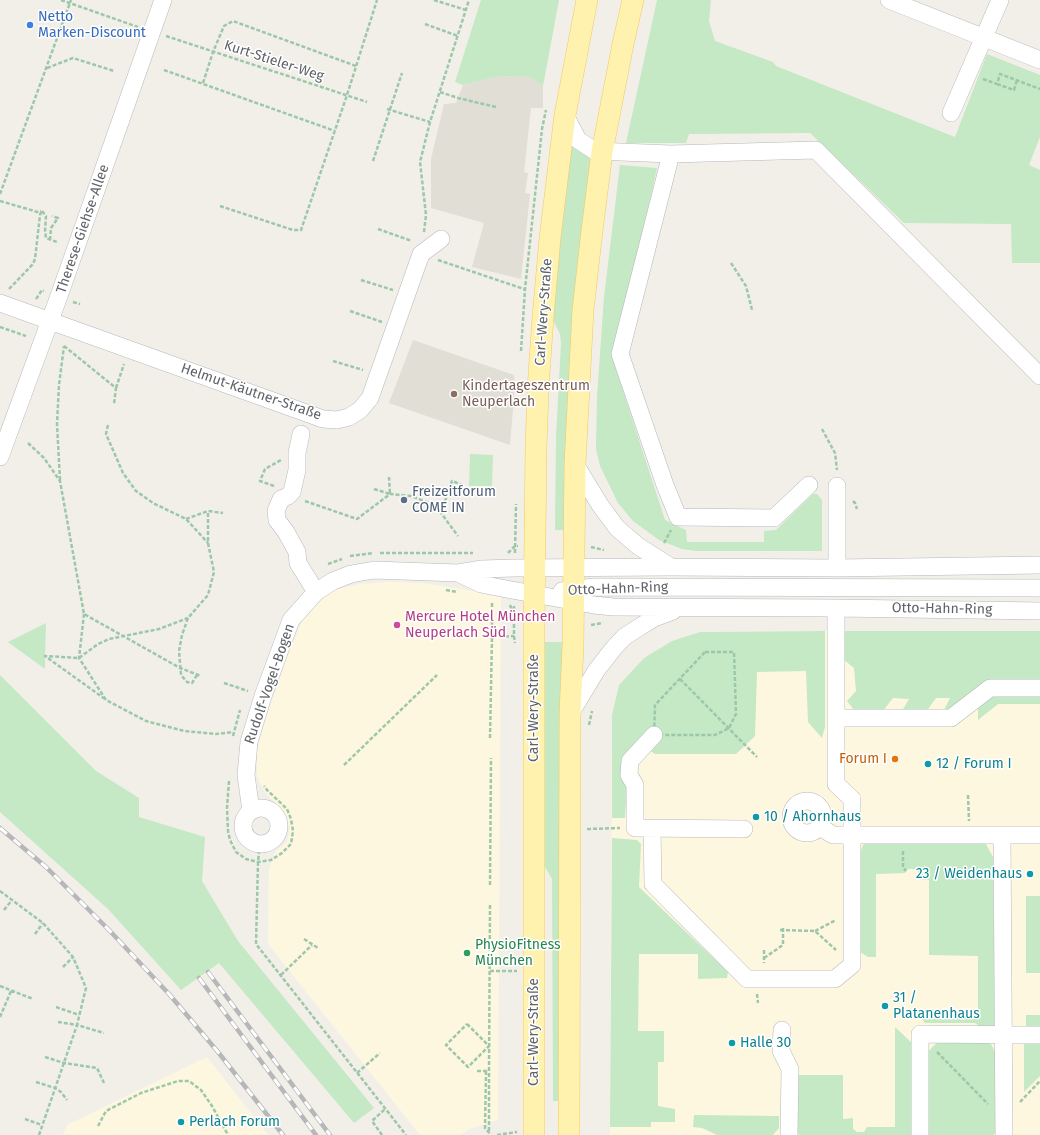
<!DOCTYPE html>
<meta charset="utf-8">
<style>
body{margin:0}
canvas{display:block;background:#f1efe8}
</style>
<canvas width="1040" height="1135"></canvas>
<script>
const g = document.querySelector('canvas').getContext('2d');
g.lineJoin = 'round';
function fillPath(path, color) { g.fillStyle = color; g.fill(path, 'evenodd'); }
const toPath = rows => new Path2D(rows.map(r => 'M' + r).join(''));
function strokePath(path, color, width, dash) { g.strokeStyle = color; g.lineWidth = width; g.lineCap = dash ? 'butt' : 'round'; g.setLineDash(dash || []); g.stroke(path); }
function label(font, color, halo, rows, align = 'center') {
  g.font = font + ' "Fira Sans",sans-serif'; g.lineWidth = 3; g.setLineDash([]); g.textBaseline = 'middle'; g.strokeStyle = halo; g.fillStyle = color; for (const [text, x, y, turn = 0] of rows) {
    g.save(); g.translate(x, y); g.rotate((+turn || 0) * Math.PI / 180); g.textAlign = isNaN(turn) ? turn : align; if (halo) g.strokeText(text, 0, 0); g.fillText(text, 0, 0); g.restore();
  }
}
fillPath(toPath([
 [388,582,421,583,501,595,498,1120,472,1128,460,1135,420,1135,268,944,269,869,276,851,287,842,290,828,282,810,264,791,257,776,257,750,267,715,289,652,303,619,319,600,333,590,360,584],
 [825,631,1040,631,1040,1135,610,1135,612,715,619,685,644,658,672,641,700,632],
 [207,1057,268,1135,63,1135,67,1125]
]), '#fef7e0');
fillPath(toPath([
 [499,76,530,77,543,86,543,108,531,108,524,172,528,173,525,193,530,194,521,279,472,267,484,223,431,208,431,159,444,104,456,103,463,85],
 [413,340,514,375,515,385,510,445,389,403]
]), '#e1ded6');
fillPath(toPath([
 [481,0,559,0,543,86,530,77,499,76,463,85,455,82],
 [657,0,711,0,709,21,715,41,773,62,776,66,955,137,987,54,1040,75,1040,137,1029,165,1040,170,1040,263,1012,263,1011,224,904,223,810,133,689,134,686,143,626,143],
 [573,145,579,151,594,158,566,530,555,530,556,437,561,343,560,334,551,316,566,146],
 [620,165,657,168,614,363,665,520,686,530,687,542,764,542,764,531,776,530,813,494,817,494,822,500,822,551,696,551,682,549,659,540,633,521,618,503,600,466,596,449,597,397,604,297],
 [470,454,493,455,492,486,469,486],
 [46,623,45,656,45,669,8,642],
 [825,631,825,727,822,738,808,722,806,671,757,672,755,736,736,754,655,754,639,742,627,785,625,818,612,818,612,715,619,685,644,658,672,641,700,632],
 [843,631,1040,631,1040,683,983,683,958,704,943,712,950,698,936,698,926,712,902,711,909,699,893,698,882,712,854,710,847,701,856,691,854,668,843,659],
 [539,642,566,642,565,1101,553,1101,552,879,541,860],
 [0,675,96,771,139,798,139,817,205,837,202,881,238,941,374,1108,354,1123,219,963,181,990,108,909,0,812],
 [991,694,1040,695,1040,704,998,704,978,720,978,707],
 [612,838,637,840,641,844,639,887,728,972,727,978,698,979,698,954,639,954,638,1031,664,1031,664,1062,658,1062,658,1106,675,1109,675,1122,651,1122,651,1127,610,1127],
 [870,840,974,840,986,844,993,857,995,1026,991,1028,982,1028,975,1023,925,1023,915,1011,978,1012,978,956,929,955,929,880,918,879,918,872,915,869,908,869,905,873,876,874,876,957,868,957,860,952,860,853,863,845],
 [1026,896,1040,896,1040,973,1026,973],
 [1026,1015,1040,1015,1040,1026,1026,1026],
 [895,1027,914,1045,913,1135,799,1135,794,1129,795,1075,843,1075,843,1119,853,1118,853,1129,857,1132,864,1132,867,1127,895,1127],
 [939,1041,984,1041,991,1044,995,1052,995,1133,994,1135,925,1135,924,1055],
 [1024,1042,1040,1042,1040,1076,1024,1092],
 [694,1115,779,1116,779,1128,773,1135,717,1135,702,1128,693,1127]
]), '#c5e8c5');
const minor = toPath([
 [889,0,1040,60],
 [951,113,1000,0],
 [565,115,578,140,595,151,671,154],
 [0,303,323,419,337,420,349,417,360,410,370,398,421,254,441,239],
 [301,434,297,453,297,470,292,492,288,496,281,499,276,511,277,520,286,532,297,552,298,563,316,592],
 [0,457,59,296,163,0],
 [575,464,600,505,617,528,638,546,671,567],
 [809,485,774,518,678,517,665,485,620,354,671,154,816,150,1040,376],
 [837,486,837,568],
 [458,573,481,584,501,588,594,605,613,607,836,608,1040,611],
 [562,591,594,587,1040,588],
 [570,714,596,671,613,649,624,637,638,628,654,618,673,611],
 [836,718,951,718,990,688,1040,688],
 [654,735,630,761,629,775,635,785,635,828,744,829],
 '791 817a16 16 0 1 1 32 0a16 16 0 1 1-32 0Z',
 '243 826a18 18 0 1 1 36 0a18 18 0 1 1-36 0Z',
 [251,811,246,775,249,742,263,696,291,620,316,592,333,581,351,574,374,570,458,573,482,569,514,568,671,567,837,568,1040,565],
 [820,827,833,835,1040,835],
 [652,828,653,884,747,979,835,979,852,965,852,799,836,784,836,608],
 [1002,835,1004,1135],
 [782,1030,781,1051,790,1069,789,1135],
 [920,1135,920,1034,1040,1035]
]);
const major = toPath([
 [534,1135,534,626,536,447,538,389,543,317,550,238,565,115,587,0],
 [569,1135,570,714,573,645,575,464,583,310,592,231,602,152,623,44,633,0]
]);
strokePath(minor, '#b5b8bc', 18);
strokePath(major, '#f2c960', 22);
strokePath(toPath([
 [61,0,138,27],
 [434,0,466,10],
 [425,24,458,36],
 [166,36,367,102],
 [47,68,73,58,114,71],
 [164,70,335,131],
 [983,79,997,84,1000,74,1040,89],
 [203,83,213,52,224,26,233,21,356,66],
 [997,84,1014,90,1017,80],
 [440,92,458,98,496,107],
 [387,109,430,122],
 [373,161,402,73],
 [0,194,71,0],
 [0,201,31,210,37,212,41,211],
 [220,206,293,230,301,230,347,95,377,0],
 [42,211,46,216,45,231,46,238,57,242],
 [378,229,412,241],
 [424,232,426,215,420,162,430,122,469,0],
 [50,240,51,228,58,218,52,216],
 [438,260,524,289],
 [731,263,746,286,752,310],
 [361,280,393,290],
 [9,289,33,264,35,259,40,215,42,210],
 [36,299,42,290,44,291],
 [73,302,80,304],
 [350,311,382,322],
 [0,327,26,336],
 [64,346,116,388,114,404],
 [521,351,525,289,542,129,546,110],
 [333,361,363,370],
 [116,388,124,364],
 [108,425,106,434,123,473,136,491,153,503,186,519,208,543],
 [822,429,835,453,837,470],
 [28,443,44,458,60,481,84,614,180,668,201,676],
 [60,480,57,424,59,385,64,346],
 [274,486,260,481,265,469,281,460],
 [374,489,390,494,389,477],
 [305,501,357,519,390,494,411,496,429,503,441,513,458,536],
 [853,501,855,503,857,509],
 [441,513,452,481,465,486],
 [186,519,208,511,223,513],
 [664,543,671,530],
 [591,547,604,550],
 [380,553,473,553],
 [508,553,515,546,518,546],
 [515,553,516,504],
 [350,556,373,553],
 [328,564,342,559],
 [446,590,457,592],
 [510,605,516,620],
 [514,606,514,636,515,643],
 [84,614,79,658,106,700,146,721,184,731,216,734,233,732],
 [591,625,603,623],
 [492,637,492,602],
 [705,652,734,652,736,714,729,728,715,735,654,735,655,705,705,652],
 [197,675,192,683,187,682,181,675,179,651,182,635,188,618,208,595,214,572,208,543,208,511],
 [680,679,757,757],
 [224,683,248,691],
 [105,699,45,656,79,658,98,644,109,639,159,629,188,618],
 [589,725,592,711],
 [233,736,240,710],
 [490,738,492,637,514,636],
 [344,765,437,675],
 [229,781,227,808,228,831,230,840,236,852,246,859,258,862,271,860,282,853,291,844,293,831,291,819,287,809,267,790,264,786],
 [968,795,969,821],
 [795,796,801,802],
 [587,829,620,828],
 [260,844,258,862,256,944,406,1135],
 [903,851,903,867,906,871],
 [490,885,491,758],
 [0,891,43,923,73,957,86,988,77,1025,58,1022],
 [4,910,12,900],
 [780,930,815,931,836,950],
 [815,931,836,920],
 [35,934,43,923],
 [304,939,318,948],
 [764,950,764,963],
 [764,958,783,945,783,927],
 [63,967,73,957],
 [490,971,517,971],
 [281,975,312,945],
 [0,986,33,999],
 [757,994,758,1003],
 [56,1007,79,1015],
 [0,1017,11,991],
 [467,1024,489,1046,468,1067,446,1045,467,1024],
 [937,1052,988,1104],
 [45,1057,64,1063,97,1068,104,1083],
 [477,1071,489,1071,490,905],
 [486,1071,485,1128,491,1135],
 [357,1073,380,1053],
 [36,1082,55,1088,61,1092,67,1100],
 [1020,1102,1040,1081],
 [25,1119,42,1125],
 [98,1126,106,1111,141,1093,178,1081,189,1081,201,1090,212,1106,228,1135],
 [489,1131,489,1071],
 [39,1135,77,1025,104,1033],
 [382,1135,372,1121,385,1109],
 [497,1135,517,1132]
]), '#9cc7a9', 2.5, [4, 2]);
strokePath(minor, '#fff', 17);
strokePath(major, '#fff2af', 21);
const rail = toPath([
 [0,828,46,867,109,930,169,994,218,1052,283,1135],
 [208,972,330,1135],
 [199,978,316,1135]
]);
strokePath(rail, '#b6b7b8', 4.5);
strokePath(rail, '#fff', 3, [9]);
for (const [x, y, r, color] of [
 [30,25,4,"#3f7fe0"],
 [454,394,4,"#8d6e63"],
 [404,500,4,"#5c6f8a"],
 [397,625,4,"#d1479c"],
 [895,759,4,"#e8710a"],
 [928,764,4,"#0f9aa8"],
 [756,817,4,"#0f9aa8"],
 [1030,874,4,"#0f9aa8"],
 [467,953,4,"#2e9e5b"],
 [885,1006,4,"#0f9aa8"],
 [732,1043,4,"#0f9aa8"],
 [181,1122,4,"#0f9aa8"]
]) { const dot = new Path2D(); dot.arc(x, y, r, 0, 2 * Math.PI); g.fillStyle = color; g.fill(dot); strokePath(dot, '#fff', 1.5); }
label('14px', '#366cbe', '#fff', [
 ["Netto",38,17],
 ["Marken-Discount",38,33]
], 'left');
label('14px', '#5f6368', '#fff', [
 ["Kurt-Stieler-Weg",274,61,18],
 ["Therese-Giehse-Allee",83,229,-71],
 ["Carl-Wery-Straße",544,312,-86],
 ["Helmut-Käutner-Straße",251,392,19],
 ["Otto-Hahn-Ring",618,589,-2],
 ["Otto-Hahn-Ring",942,609,1],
 ["Rudolf-Vogel-Bogen",270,684,-71],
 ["Carl-Wery-Straße",534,708,-90],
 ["Carl-Wery-Straße",534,1032,-90]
]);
label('14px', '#785e54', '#fff', [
 ["Kindertageszentrum",462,386],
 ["Neuperlach",462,402]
], 'left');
label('14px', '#4e5e75', '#fff', [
 ["Freizeitforum",412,492],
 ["COME IN",412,508]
], 'left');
label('14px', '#b23c85', '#fff', [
 ["Mercure Hotel München",405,617],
 ["Neuperlach Süd",405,633]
], 'left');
label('14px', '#c56008', '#fff', [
 ["Forum I",887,759]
], 'right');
label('14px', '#0d838f', '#fff', [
 ["12 / Forum I",936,764],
 ["10 / Ahornhaus",764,817],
 ["23 / Weidenhaus",1022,874,"right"],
 ["31 /",893,998],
 ["Platanenhaus",893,1014],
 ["Halle 30",740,1043],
 ["Perlach Forum",189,1122]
], 'left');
label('14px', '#27864d', '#fff', [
 ["PhysioFitness",475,945],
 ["München",475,961]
], 'left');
</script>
